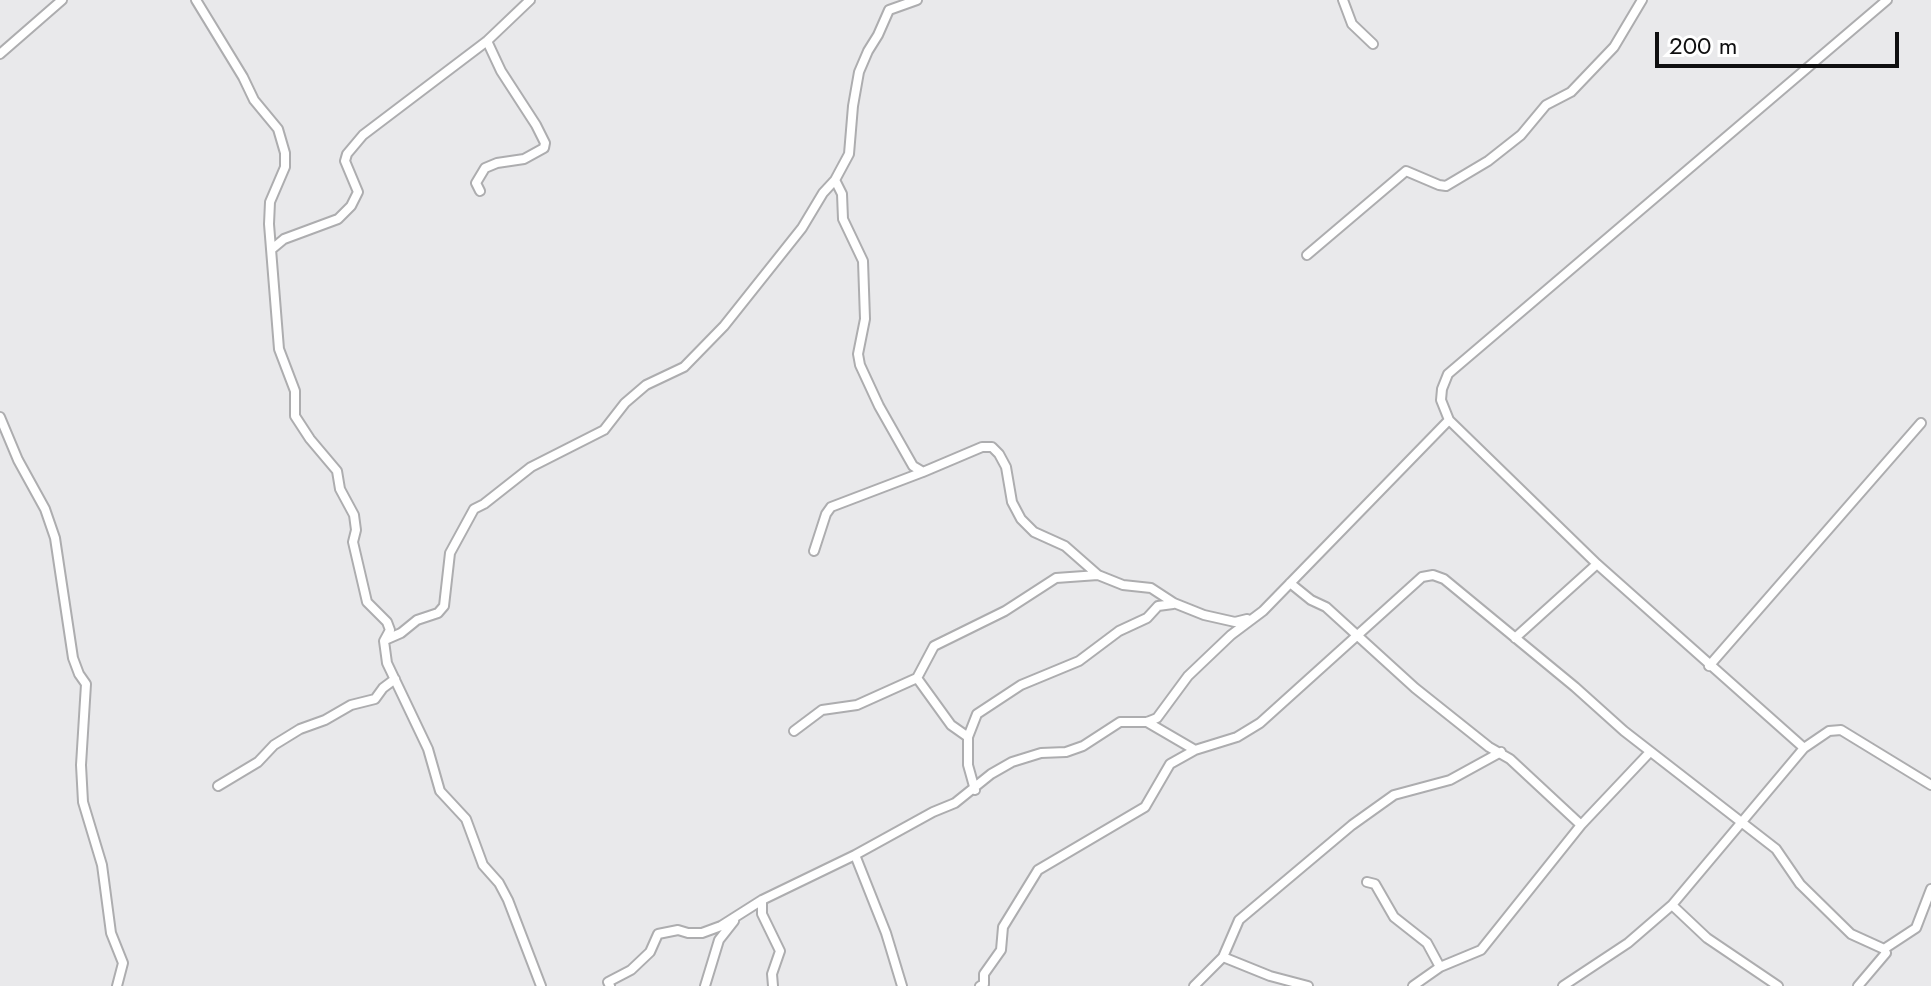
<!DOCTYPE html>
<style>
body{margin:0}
#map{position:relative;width:1931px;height:986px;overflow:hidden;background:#e9e9eb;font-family:Jost,sans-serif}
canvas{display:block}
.scale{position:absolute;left:1655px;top:32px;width:244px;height:36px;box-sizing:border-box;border:4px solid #0f0f10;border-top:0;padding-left:10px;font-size:24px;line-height:28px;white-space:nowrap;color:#0f0f10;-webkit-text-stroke:6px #fff;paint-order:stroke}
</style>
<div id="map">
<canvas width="1931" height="986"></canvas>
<div class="scale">200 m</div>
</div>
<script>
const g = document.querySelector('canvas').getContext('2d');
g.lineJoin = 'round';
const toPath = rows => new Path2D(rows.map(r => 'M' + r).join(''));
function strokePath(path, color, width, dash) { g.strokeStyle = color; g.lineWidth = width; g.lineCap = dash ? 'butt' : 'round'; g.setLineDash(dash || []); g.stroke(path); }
const minor = toPath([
 [196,0,243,77,254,100,278,129,285,153,285,167,270,202,269,224,279,349,295,391,295,416,310,439,337,471,340,489,354,515,356,530,353,542,367,602,387,622,390,630,384,641,387,663,428,749,440,791,466,819,483,865,499,883,508,900,541,986],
 [1343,0,1352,24,1373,44],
 [0,54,62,0],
 [835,180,842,194,843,219,863,261,865,319,858,354,860,365,879,406,913,466,923,472,982,447,992,447,999,454,1006,467,1012,502,1021,519,1034,532,1065,546,1098,575,1123,585,1151,588,1174,603,1204,615,1235,622,1247,619],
 [480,191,476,183,485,168,497,163,524,159,544,148,545,143,536,125,501,71,487,41],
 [272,249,284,239,338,219,351,206,358,192,345,161,347,154,363,135,487,41,530,0],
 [1307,255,1406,171,1439,185,1446,186,1488,161,1521,135,1546,105,1571,92,1614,47,1642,0],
 [0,417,18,460,45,509,55,538,73,658,79,674,86,684,81,765,83,802,102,865,111,933,123,963,117,986],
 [1449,420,1597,564,1804,748],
 [814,551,826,514,831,507,923,472],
 [1290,583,1311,600,1326,607,1415,688,1489,747,1510,759,1581,825],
 [1515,638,1597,564],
 [385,640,401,633,417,620,438,613,444,606,450,553,474,509,484,504,531,467,604,430,625,403,646,385,684,367,724,326,802,228,823,193,835,180,849,154,853,106,859,72,868,51,878,35,889,10,917,0],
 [1709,666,1921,423],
 [917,678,951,725,968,737],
 [1147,722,1195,750,1237,737,1260,723,1422,577,1433,575,1444,579,1575,687,1624,731,1776,849,1800,884,1851,934,1884,949,1886,953,1858,986],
 [794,731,822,710,857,705,917,678,934,646,1005,611,1056,578,1098,575],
 [218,786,258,762,274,745,300,729,325,720,351,705,375,699,383,688,395,679],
 [975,790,968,765,968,737,977,714,1021,685,1079,661,1119,631,1147,618,1158,606,1173,604],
 [855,855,886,933,902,986],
 [1367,882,1375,884,1394,917,1427,943,1440,967],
 [762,900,762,914,780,951,772,974,773,986],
 [1672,905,1707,938,1778,986],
 [1884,949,1916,928,1931,889],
 [1223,957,1270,976,1308,986],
 [610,986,608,982,631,970,650,952,658,934,678,930,688,933,702,933,721,926,762,900,855,855,933,812,955,803,991,774,1012,762,1041,753,1066,752,1083,746,1120,722,1147,722,1157,718,1188,676,1231,635,1263,611,1449,420,1441,400,1442,389,1448,374,1887,0],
 [705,986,719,940,734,921],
 [980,986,984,984,984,974,1001,950,1003,927,1038,870,1145,807,1170,764,1195,750],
 [1194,986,1223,957,1239,920,1352,825,1394,795,1450,780,1501,752],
 [1413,986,1440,967,1481,950,1581,825,1650,752],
 [1563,986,1628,943,1672,905,1804,748,1829,731,1841,730,1931,785]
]);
strokePath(minor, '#adadaf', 12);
strokePath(minor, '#fff', 8);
</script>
